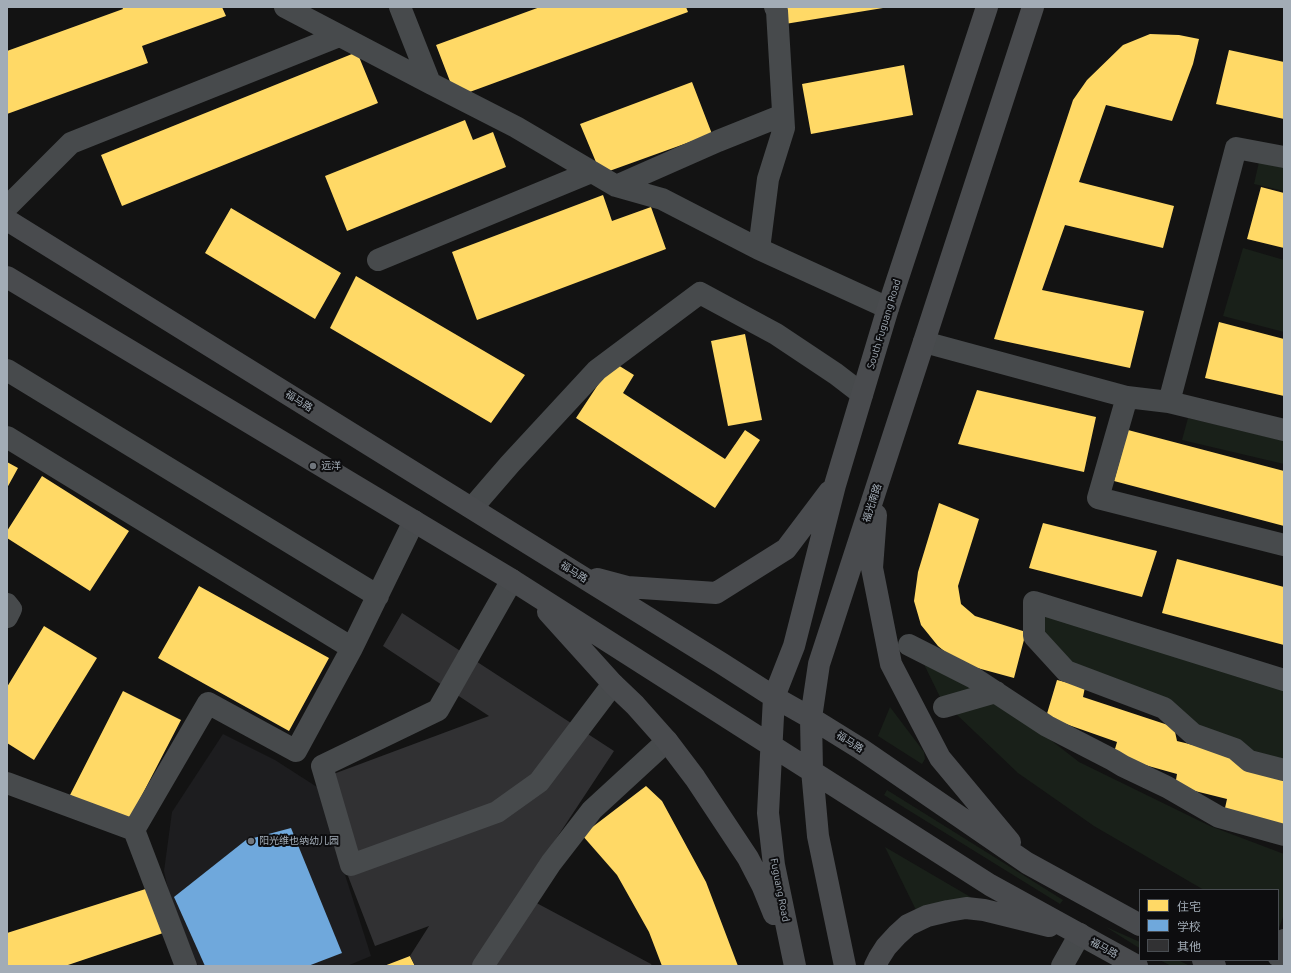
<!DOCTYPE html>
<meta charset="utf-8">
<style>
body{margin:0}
#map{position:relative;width:1291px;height:973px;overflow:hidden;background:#131313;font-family:Ubuntu,"Noto Sans SC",sans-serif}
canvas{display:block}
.frame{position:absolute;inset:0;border:8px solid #a2acb6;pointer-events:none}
.legend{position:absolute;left:1139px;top:889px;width:140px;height:72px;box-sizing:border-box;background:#0d0d0f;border:1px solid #494d52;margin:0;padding:5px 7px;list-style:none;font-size:12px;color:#a2acb6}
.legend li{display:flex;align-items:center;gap:8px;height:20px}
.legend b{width:20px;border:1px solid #494d52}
</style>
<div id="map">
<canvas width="1291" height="973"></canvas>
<div class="frame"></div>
<ul class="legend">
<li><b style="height:11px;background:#ffd966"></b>住宅</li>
<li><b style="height:11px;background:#6fa8dc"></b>学校</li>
<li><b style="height:11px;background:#313133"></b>其他</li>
</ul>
</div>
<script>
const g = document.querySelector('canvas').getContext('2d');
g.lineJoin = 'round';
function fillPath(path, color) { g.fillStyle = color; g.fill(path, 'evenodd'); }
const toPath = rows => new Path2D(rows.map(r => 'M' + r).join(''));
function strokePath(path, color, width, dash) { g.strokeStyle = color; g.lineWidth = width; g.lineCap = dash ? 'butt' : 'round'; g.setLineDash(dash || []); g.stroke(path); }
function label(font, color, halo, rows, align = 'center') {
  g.font = font + ' Ubuntu,"Noto Sans SC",sans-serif'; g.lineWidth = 4; g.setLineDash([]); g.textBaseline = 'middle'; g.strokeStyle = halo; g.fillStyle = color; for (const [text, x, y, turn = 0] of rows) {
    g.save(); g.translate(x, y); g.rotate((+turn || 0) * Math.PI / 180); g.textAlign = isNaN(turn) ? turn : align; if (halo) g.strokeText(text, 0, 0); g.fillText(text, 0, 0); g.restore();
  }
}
fillPath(toPath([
 [223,734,275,760,317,787,371,956,347,966,198,966,169,894,164,871,172,812]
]), '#1d1d1f');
fillPath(toPath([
 [1259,162,1284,168,1284,191,1254,184],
 [1243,248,1284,260,1284,332,1223,316],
 [1188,418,1284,441,1284,464,1182,440],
 [1045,614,1284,686,1284,763,1253,756,1070,669,1041,637],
 [919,654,977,690,940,697],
 [994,696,1079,762,1210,826,1284,854,1284,914,1278,931,1278,890,1204,890,1094,826,1018,773,954,712],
 [890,707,924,752,925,759,922,764,878,736],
 [887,790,1063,900,1060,904,884,795],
 [885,847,979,902,916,910],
 [1106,927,1140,942,1140,948,1136,946],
 [1160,960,1178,960,1190,966,1171,966]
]), '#192019');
fillPath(toPath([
 [122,7,222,7,226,16,142,46,148,63,7,114,7,51,123,9],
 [540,7,686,7,688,12,456,97,436,45],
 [782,7,883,7,883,8,785,24],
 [1150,34,1179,35,1199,39,1193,64,1172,121,1106,105,1079,182,1174,206,1163,248,1065,225,1042,290,1144,311,1130,368,994,339,1073,100,1087,80,1123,45],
 [1229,50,1284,62,1284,119,1216,104],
 [357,52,378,103,122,206,101,155],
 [904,65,913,115,811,134,802,84],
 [692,82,712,134,601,174,580,124],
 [465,120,473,140,493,132,506,167,347,231,325,176],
 [1261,187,1284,193,1284,248,1247,239],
 [603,195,612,221,651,207,666,249,477,320,452,252],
 [231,208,341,273,315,319,205,253],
 [356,276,525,375,491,423,330,328],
 [1219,322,1284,339,1284,396,1205,378],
 [745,334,762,420,728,426,711,341],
 [613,362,634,375,623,393,725,459,745,430,760,440,715,508,576,418],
 [977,390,1096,417,1084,472,958,444],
 [1128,430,1284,471,1284,526,1114,481],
 [7,462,18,468,7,488],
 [42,476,129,531,90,591,7,538,7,531],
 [939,503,979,519,958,586,961,604,975,616,1026,632,1014,678,959,663,938,646,921,625,914,601,918,572],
 [1043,523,1157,551,1142,597,1029,568],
 [1177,559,1284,587,1284,645,1162,613],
 [199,586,329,658,289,731,158,658],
 [44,626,97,658,34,760,7,743,7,687],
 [1057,680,1085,687,1083,697,1174,727,1177,741,1242,757,1284,775,1284,831,1223,817,1227,799,1175,786,1177,774,1113,756,1117,742,1046,717],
 [123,691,181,720,127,824,70,795],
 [646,786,662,801,706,882,738,966,662,966,649,932,617,875,582,835],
 [155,886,169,931,65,966,7,966,7,933],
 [410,956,415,966,384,966]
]), '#ffd966');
fillPath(toPath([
 [291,828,342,953,308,966,205,966,174,897,246,840]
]), '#6fa8dc');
fillPath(toPath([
 [402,613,614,751,472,966,415,966,410,956,429,926,375,946,348,876,500,818,358,861,328,776,489,716,383,646],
 [529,899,651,964,652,966,495,966]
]), '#313133');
strokePath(toPath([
 [285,7,430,83,516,127,616,186,662,199,759,249,888,308],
 [400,7,430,83],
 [1284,157,1236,148,1169,402,1284,430],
 [616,186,718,141,783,115],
 [7,207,71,143,339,36],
 [759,249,768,179,784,128,777,11,775,7],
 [378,260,591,172],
 [924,342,1127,397,1169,402],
 [7,370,378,596],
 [1127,397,1098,498,1284,545],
 [7,437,352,648],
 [472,508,510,464,597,370,700,293,776,334,836,374,862,394],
 [512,580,438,710,322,766,351,865,497,812,539,782,613,684],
 [7,604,11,609,7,617],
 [909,645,974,678,1047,726,1113,760,1123,766,1167,787,1219,817,1284,835],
 [1284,680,1034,602,1034,636,1066,671,1164,708,1193,734,1235,749,1249,761,1284,770],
 [944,707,996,692],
 [7,783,134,830,186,966],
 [134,830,208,703,296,751,352,648,414,521],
 [1278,956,1284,940],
 [483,966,551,863,592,810,667,741],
 [1062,966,1080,934]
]), '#474a4c', 22);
strokePath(toPath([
 [7,220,721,663,774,697,811,718,861,749,1027,863,1140,925],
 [7,277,512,580,990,885,1137,966],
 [876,515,872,568,891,664,940,758,1010,842],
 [597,579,627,587,716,593,786,549,829,492],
 [548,612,613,684,635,705,667,741,695,778,748,858,763,887,774,914],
 [1203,960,1215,966],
 [795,966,774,865,768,813,774,697,794,646,835,485,888,308,987,7],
 [845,966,818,836,812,770,811,718,819,664,1033,7],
 [875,966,879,958,886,947,897,935,908,925,927,916,948,911,966,908,984,910,1049,926]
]), '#494b4e', 22);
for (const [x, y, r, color] of [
 [313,466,4,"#70767d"],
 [251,841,4,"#70767d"]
]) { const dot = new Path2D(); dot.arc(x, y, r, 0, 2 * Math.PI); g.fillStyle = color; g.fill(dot); strokePath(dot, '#0d0d0f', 1.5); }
label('10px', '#a2acb6', '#0d0d0f', [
 ["South Fuguang Road",884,324,-73],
 ["福马路",299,401,32],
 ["福光南路",872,503,-72],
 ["福马路",574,572,32],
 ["福马路",850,742,32],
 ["Fuguang Road",780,890,79],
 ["福马路",1104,948,29]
]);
label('10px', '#a2acb6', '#0d0d0f', [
 ["远洋",321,466],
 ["阳光维也纳幼儿园",259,841]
], 'left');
</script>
